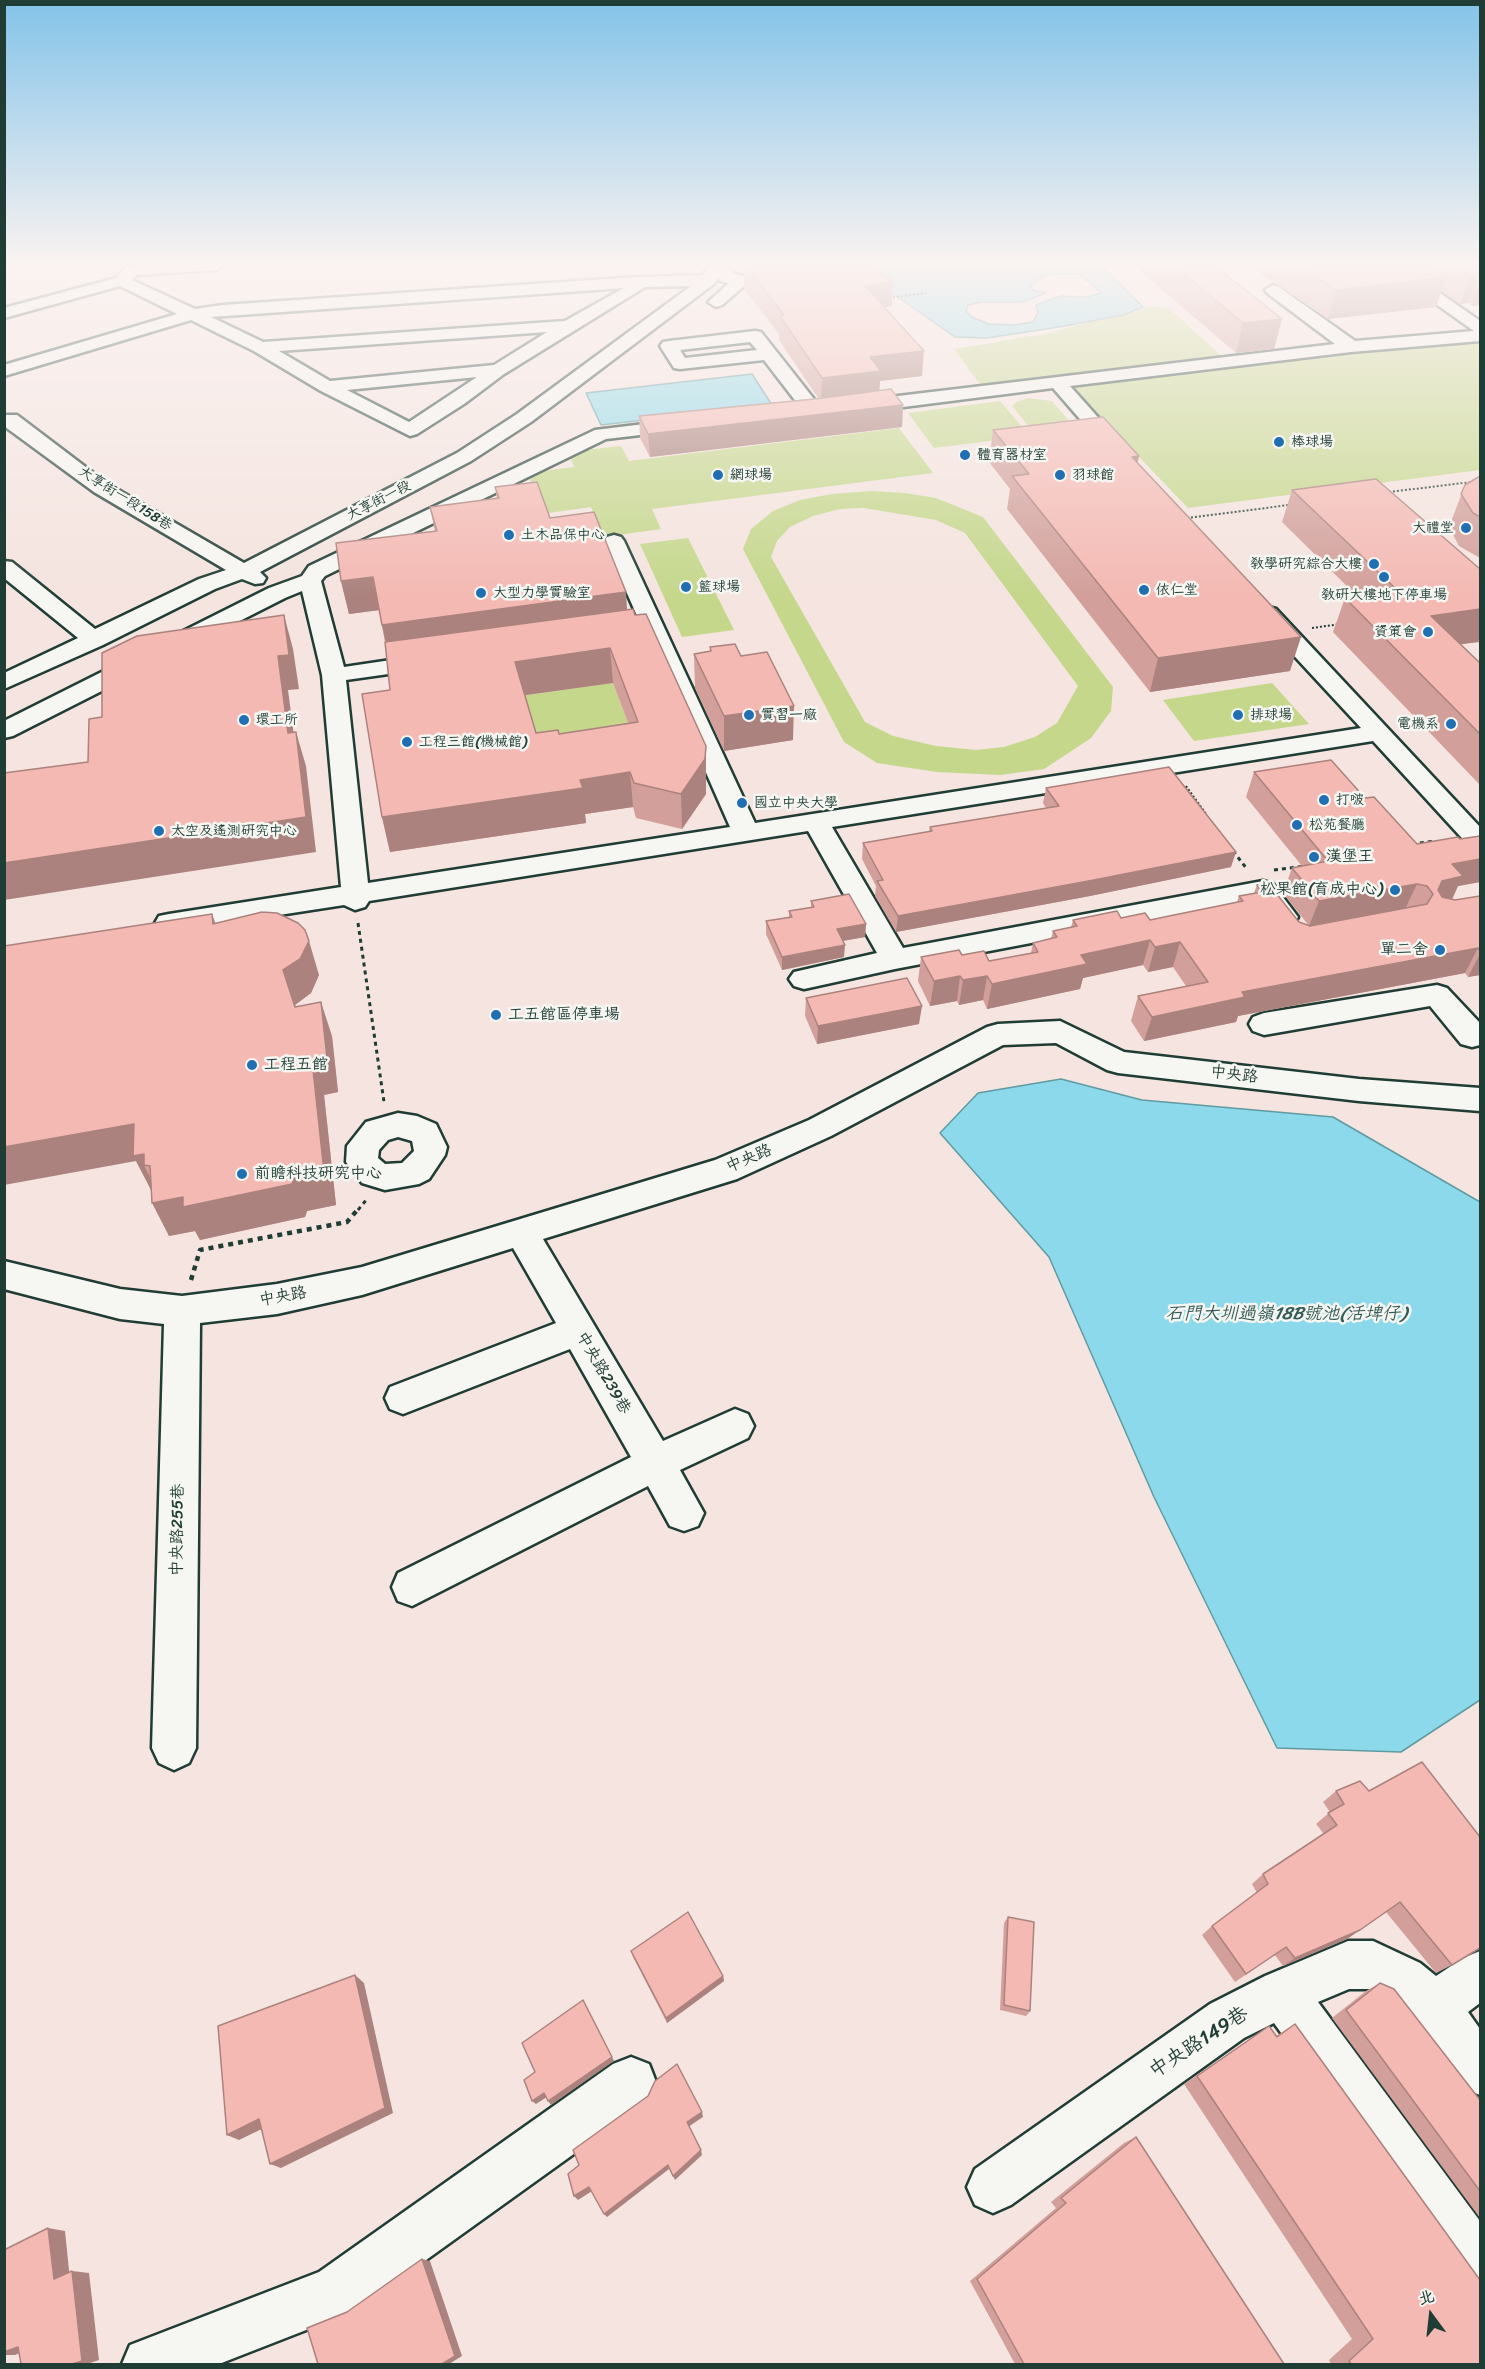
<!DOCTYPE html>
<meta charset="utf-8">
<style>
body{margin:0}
#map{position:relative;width:1485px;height:2369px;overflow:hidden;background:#f5e4df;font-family:Sriracha,"LXGW WenKai TC",sans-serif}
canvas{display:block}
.frame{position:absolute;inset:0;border:6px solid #1f3d34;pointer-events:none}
.north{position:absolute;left:1401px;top:2285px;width:60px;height:60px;-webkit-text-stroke:4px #f6f6f2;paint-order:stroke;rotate:345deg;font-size:16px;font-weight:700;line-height:24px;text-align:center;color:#1f3d34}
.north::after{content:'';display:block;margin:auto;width:21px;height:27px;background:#1f3d34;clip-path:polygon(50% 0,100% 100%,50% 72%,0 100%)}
</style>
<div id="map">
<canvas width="1485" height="2369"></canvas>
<div class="frame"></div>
<div class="north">北</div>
</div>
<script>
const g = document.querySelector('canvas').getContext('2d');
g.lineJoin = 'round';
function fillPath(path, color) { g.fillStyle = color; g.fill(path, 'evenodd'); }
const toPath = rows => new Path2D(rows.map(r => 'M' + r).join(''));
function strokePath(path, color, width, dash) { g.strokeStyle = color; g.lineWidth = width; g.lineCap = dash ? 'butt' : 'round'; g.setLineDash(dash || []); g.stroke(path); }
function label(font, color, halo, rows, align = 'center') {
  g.font = font + ' Sriracha,"LXGW WenKai TC",sans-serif'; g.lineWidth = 5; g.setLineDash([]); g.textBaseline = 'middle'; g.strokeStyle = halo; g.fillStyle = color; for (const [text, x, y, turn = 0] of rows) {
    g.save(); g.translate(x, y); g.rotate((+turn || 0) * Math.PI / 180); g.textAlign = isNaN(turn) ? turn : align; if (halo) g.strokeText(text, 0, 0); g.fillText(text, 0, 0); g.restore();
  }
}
fillPath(toPath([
 [1147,306,1169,308,1228,362,985,391,954,349,1045,334],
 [1473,336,1480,341,1480,470,1188,508,1067,382],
 [1028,398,1052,401,1078,431,1035,434,1012,406,1016,402],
 [1000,401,1030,436,934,448,908,413],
 [899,428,933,473,652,509,661,529,604,537,591,507,542,514,528,473,574,467,568,452,621,446,629,461],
 [871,491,905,493,936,498,983,517,1113,687,1111,711,1091,738,1044,769,1000,775,937,772,877,763,844,742,743,549,751,529,773,511,800,500,832,494],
 [864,508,936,520,965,533,1078,686,1057,723,1035,737,1004,747,976,750,936,746,893,736,865,722,771,557,777,541,790,527,813,516,840,509],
 [688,538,734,630,682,637,640,544],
 [613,683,629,726,543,775,519,696],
 [1272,683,1309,724,1194,741,1163,700]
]), '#c4d78b');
const water = toPath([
 [852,265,1098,265,1109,273,1143,307,1123,315,1059,327,987,338,955,337,852,265],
 [1056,274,1077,274,1092,284,1101,293,1087,297,1061,296,1036,305,1038,313,1033,322,1015,325,989,324,972,317,966,311,968,305,980,302,1022,302,1046,293,1033,290,1031,286,1044,276,1056,274],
 [752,374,772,405,601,425,586,393,752,374],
 [1061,1079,1142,1100,1333,1117,1480,1202,1480,1700,1401,1752,1277,1748,1154,1497,1049,1257,940,1133,978,1093,1061,1079]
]);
fillPath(water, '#8bd9ea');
strokePath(water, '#609ba1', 1.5);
const minor = toPath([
 [144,265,224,265,216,270,136,275,132,280,195,309,223,305,637,277,703,275,710,265,729,265,727,268,732,270,734,274,749,277,751,280,722,305,716,307,708,302,729,283,720,281,718,278,715,283,531,422,471,461,260,572,266,578,263,583,255,584,242,579,215,589,103,645,4,689,4,673,78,638,4,578,4,561,12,562,95,629,199,579,226,570,94,492,4,426,4,415,17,415,108,484,244,563,457,453,517,414,691,286,645,287,504,374,464,404,417,434,410,436,321,391,254,351,191,320,4,376,4,365,177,314,120,286,4,318,4,308,116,278,125,268,144,265],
 [624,288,565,321,263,342,211,317,624,288],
 [547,332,494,365,330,381,279,351,547,332],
 [477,377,409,422,347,390,477,377],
 [1381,265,1400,265,1480,321,1480,341,1351,352,1070,386,1129,452,1126,456,1119,458,1112,456,1053,388,856,413,849,411,847,407,849,403,856,401,1335,344,1267,293,1265,290,1273,285,1279,287,1355,341,1474,331,1381,265],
 [755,331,761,332,821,408,823,412,821,416,807,416,764,360,680,369,674,368,660,346,663,342,669,341,755,331],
 [750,342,757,350,685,358,680,350,750,342],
 [685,419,692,421,694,425,692,429,606,439,325,576,321,581,344,667,431,654,439,656,443,661,439,666,431,668,346,680,368,883,730,827,604,541,607,537,614,535,621,537,624,541,755,823,1361,728,1260,619,1257,614,1260,609,1268,607,1276,609,1480,827,1480,850,1471,848,1373,741,832,827,903,948,1263,881,1273,884,1298,917,1294,924,1284,926,1274,924,1256,900,895,969,804,989,794,986,789,979,794,972,877,953,808,831,369,901,365,907,355,910,344,905,169,932,159,930,155,923,159,916,169,914,341,887,322,675,302,591,285,598,13,736,4,738,4,721,269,588,302,576,309,566,595,430,685,419],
 [1437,985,1447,988,1480,1023,1480,1045,1472,1047,1461,1044,1430,1006,1264,1035,1253,1031,1249,1024,1253,1017,1264,1013,1437,985],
 [1060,1021,1124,1052,1359,1079,1480,1088,1480,1111,1359,1101,1118,1073,1107,1070,1056,1043,1003,1045,831,1136,737,1179,543,1239,663,1441,735,1409,748,1414,754,1426,748,1438,680,1470,704,1513,698,1526,684,1531,670,1526,648,1486,412,1606,398,1601,392,1587,398,1573,631,1457,570,1349,403,1414,390,1409,385,1398,390,1387,556,1323,513,1248,362,1295,277,1314,200,1323,196,1748,189,1763,174,1770,159,1763,152,1748,164,1324,120,1319,4,1289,4,1261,120,1289,182,1296,277,1284,362,1267,715,1160,809,1120,987,1027,998,1024,1060,1021],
 [398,1113,417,1116,436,1124,447,1147,445,1155,429,1179,419,1184,385,1190,362,1183,346,1162,347,1146,366,1122,398,1113],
 [398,1137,412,1141,414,1151,402,1163,385,1164,378,1158,379,1150,388,1140,398,1137],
 [1348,1941,1373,1941,1420,1963,1436,1976,1463,1958,1480,1951,1480,2003,1468,2012,1480,2029,1480,2095,1462,2088,1418,2023,1386,1997,1370,1989,1349,1989,1318,2002,1480,2221,1480,2291,1461,2284,1274,2023,1244,2038,1011,2205,993,2213,975,2205,967,2187,975,2169,1210,2004,1265,1976,1348,1941],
 [631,2057,649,2064,656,2082,649,2100,355,2311,219,2364,122,2364,130,2345,319,2272,613,2064,631,2057]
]);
strokePath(minor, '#1f3d34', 5);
strokePath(toPath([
 [889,298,926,293],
 [1389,492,1480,481],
 [1187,518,1289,505],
 [1312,628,1340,624],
 [1186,786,1206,814]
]), '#1f3d34', 2, [2, 2]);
strokePath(toPath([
 [1412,844,1435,841],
 [1233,851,1247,869],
 [1274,870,1305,866],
 [358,923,384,1102],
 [358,1210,367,1199]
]), '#1f3d34', 3, [4, 4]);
strokePath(toPath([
 [191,1280,200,1250,347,1222,359,1208]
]), '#1f3d34', 4.5, [5, 5]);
fillPath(minor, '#f6f6f2');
fillPath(toPath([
 [744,265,867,265,892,306,884,307,922,376,880,381,879,391,903,405,902,427,650,457,640,438,639,416,818,398,779,340,779,334,744,289],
 [1133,265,1214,265,1282,319,1274,349,1236,353],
 [1248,265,1480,265,1480,305,1472,306,1468,303,1460,304,1441,291,1436,307,1328,319],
 [993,430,1290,671,1150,692,1007,509,1010,489,989,462],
 [1480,476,1480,558,1459,546,1449,527,1465,485],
 [495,487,550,518,627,610,635,615,706,746,706,794,682,829,636,818,633,807,585,814,586,823,390,852,382,817,390,690,385,642,379,610,349,614,341,581,435,532,430,507,497,499],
 [613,683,628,723,559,734,536,733,525,695],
 [1292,490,1480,569,1480,644,1478,642,1461,644,1480,663,1480,785,1333,632,1345,598,1354,597,1355,594,1282,522],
 [710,647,741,656,793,740,724,751,695,688,694,654,710,651],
 [1254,772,1365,798,1417,844,1460,839,1480,836,1480,882,1458,886,1452,900,1455,900,1480,896,1480,975,1468,977,1465,973,1238,1016,1236,1022,1144,1041,1131,1021,1138,996,1186,986,1173,967,1148,972,1143,965,1083,978,1080,989,987,1009,983,1000,959,1005,957,1001,930,1006,918,981,921,957,962,955,989,961,1031,953,1033,943,1051,939,1053,931,1071,927,1073,920,1121,918,1150,920,1174,915,1237,902,1239,896,1254,893,1257,885,1299,922,1310,926,1377,914,1309,926,1283,893,1292,868,1302,866,1246,797],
 [1046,788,1231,867,1090,896,896,932,875,896,876,886,862,859,863,843,929,832,930,827,1046,808,1043,803],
 [811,901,866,924,865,937,843,941,844,957,782,970,766,934,766,921,789,917,789,911,811,908],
 [216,923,319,975,311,993,295,1005,295,1006,332,1036,338,1092,324,1095,336,1205,307,1211,305,1217,200,1240,195,1231,169,1236,151,1189,136,1161],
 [806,998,919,1024,817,1044,805,1016],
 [1336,1791,1452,1965,1436,1973,1386,1912,1347,1939,1283,1966,1275,1955,1235,1982,1202,1935,1212,1926,1257,1893,1252,1884,1263,1874,1324,1834,1316,1824,1330,1812,1323,1802],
 [1008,1917,1030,2011,1026,2016,1000,2010,1004,1923],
 [631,1951,723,1976,724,1981,667,2023,633,1957],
 [1380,1983,1480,2100,1480,2218,1332,2018,1366,1991],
 [1295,2024,1480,2364,1331,2364,1329,2360,1352,2339,1184,2084,1254,2036,1269,2026,1276,2036],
 [1136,2137,1284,2364,1015,2364,970,2281,1056,2208,1051,2202,1124,2143]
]), '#d29f9a');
fillPath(toPath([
 [1478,274,1468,303,1460,304,1470,275],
 [1446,277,1436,307,1328,319,1336,290],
 [893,281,892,306,864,310,865,286],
 [1480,283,1480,305,1472,306],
 [1282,319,1274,349,1236,353,1243,323],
 [924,351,922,376,880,381,879,397,821,403,822,378,870,357],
 [903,405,902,427,650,457,648,434],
 [1139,456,1133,488,1132,457],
 [373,577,380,610,349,614,341,581],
 [626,592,628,626,389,659,382,625],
 [1480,609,1480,635,1478,642,1418,650,1431,616],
 [284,615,293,649,299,689,288,690,298,767,288,733,278,656],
 [1301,637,1290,671,1150,692,1158,658],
 [610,648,613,683,519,696,515,662],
 [794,706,793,740,724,751,724,716],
 [296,732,306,766,316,852,4,900,4,863],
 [706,746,706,794,682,829,681,794],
 [630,772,633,807,585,814,586,823,390,852,382,817,580,780],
 [1236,852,1231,867,1090,896,896,932,898,916],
 [1480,859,1480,882,1458,886,1451,901,1430,906,1442,881,1452,864],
 [1417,884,1405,909,1309,926,1319,901],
 [212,914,225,949,213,924],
 [866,924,865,937,836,942,837,929],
 [1150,940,1143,965,1083,978,1080,989,987,1009,992,984,1081,955],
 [309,941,319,975,311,993,295,1005,306,1041,283,970],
 [1180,942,1173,967,1148,972,1155,947],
 [845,945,844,957,782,970,782,957],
 [1478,948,1465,973,1238,1016,1236,1022,1144,1041,1152,1017,1242,992],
 [1480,954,1480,975,1468,977],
 [960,976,957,1001,930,1006,934,981],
 [987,976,983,1000,959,1005,963,980],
 [321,1002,332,1036,338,1092,324,1095,336,1205,307,1211,305,1217,200,1240,195,1231,169,1236,152,1203,183,1197,312,1060],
 [922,1006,919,1024,817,1044,818,1026],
 [134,1124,150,1166,144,1165,156,1189,151,1190,136,1161,4,1185,4,1147],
 [1360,1930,1347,1939,1283,1966,1295,1958],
 [355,1975,364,1983,393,2113,281,2168,270,2164],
 [723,1976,724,1981,667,2023,666,2018],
 [612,2057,614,2061,551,2105,548,2101],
 [544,2093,547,2097,536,2104,532,2101],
 [702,2112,703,2117,688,2127,687,2122],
 [259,2119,270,2125,239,2140,227,2135],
 [701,2150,702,2155,675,2180,673,2176],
 [668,2165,669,2169,607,2217,604,2214],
 [589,2187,592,2191,578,2200,574,2196],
 [48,2228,65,2231,70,2280,54,2279],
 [422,2259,430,2261,462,2356,449,2364,442,2364],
 [72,2271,89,2273,99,2360,87,2364,72,2364],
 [36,2346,15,2355,4,2355,4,2352,18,2347]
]), '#ab827d');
const building = toPath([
 [745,265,867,265,893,281,865,286,924,351,870,357,881,371,822,378,780,316,784,315,745,265],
 [1173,265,1214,265,1282,319,1243,323,1173,265],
 [1299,265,1428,265,1446,277,1336,290,1299,265],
 [1456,265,1480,265,1480,275,1478,274,1470,275,1456,265],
 [891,389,903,405,648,434,639,416,815,399,891,389],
 [1103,417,1139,456,1132,457,1301,637,1158,658,1012,476,1029,474,993,430,1103,417],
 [1480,476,1480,517,1473,513,1461,494,1465,485,1480,476],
 [1376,479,1480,569,1480,609,1431,616,1480,663,1480,734,1345,598,1361,596,1356,592,1394,587,1292,490,1376,479],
 [537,482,550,518,594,512,626,592,382,625,373,577,341,581,336,543,437,531,430,507,499,498,495,487,537,482],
 [633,609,635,615,646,614,706,746,705,759,681,794,634,783,630,772,580,780,583,788,382,817,362,694,390,690,385,642,633,609],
 [610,648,638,722,559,734,558,730,536,733,515,662,610,648],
 [284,615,289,655,278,656,288,733,296,732,306,817,4,863,4,773,88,762,89,719,102,717,102,653,137,636,284,615],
 [735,644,741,656,767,652,794,706,724,716,694,654,711,651,710,647,735,644],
 [1331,760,1365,798,1374,797,1417,844,1458,837,1460,839,1480,836,1480,859,1452,864,1463,876,1442,881,1438,890,1442,897,1455,900,1480,896,1480,951,1478,948,1242,992,1245,997,1152,1017,1138,996,1208,982,1180,942,1155,947,1150,940,1081,955,1087,964,992,984,987,976,963,980,960,976,934,981,921,957,959,950,962,955,984,951,989,961,1038,952,1033,943,1057,937,1053,931,1077,926,1073,920,1117,911,1121,918,1145,913,1150,920,1174,915,1243,901,1239,896,1262,892,1257,885,1268,883,1299,922,1310,926,1427,904,1433,894,1427,886,1417,884,1319,901,1292,868,1328,861,1254,772,1331,760],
 [1169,767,1236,852,1094,880,898,916,877,881,883,880,863,843,932,831,930,827,1059,806,1046,788,1169,767],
 [849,894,866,924,837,929,845,945,782,957,766,921,792,917,789,911,814,907,811,901,849,894],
 [262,912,277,913,298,923,305,930,309,941,300,959,283,970,295,1007,321,1002,327,1058,312,1060,324,1172,294,1178,292,1184,183,1207,183,1197,152,1203,150,1166,144,1165,144,1154,133,1156,134,1124,4,1147,4,946,212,914,213,924,262,912],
 [907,978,922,1006,818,1026,806,998,907,978],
 [1422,1762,1480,1837,1480,1948,1452,1965,1400,1902,1360,1930,1295,1958,1286,1947,1246,1974,1212,1926,1268,1884,1263,1874,1337,1825,1328,1813,1344,1804,1336,1791,1360,1781,1369,1791,1422,1762],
 [688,1912,723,1976,666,2018,631,1951,688,1912],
 [1008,1917,1034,1922,1030,2011,1004,2005,1008,1917],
 [355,1975,385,2108,270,2164,259,2119,227,2135,218,2026,355,1975],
 [1380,1983,1394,1989,1480,2100,1480,2191,1346,2010,1380,1983],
 [583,2000,612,2057,548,2101,544,2093,532,2101,524,2080,535,2072,522,2043,583,2000],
 [1295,2024,1480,2280,1480,2364,1351,2364,1349,2361,1373,2339,1197,2076,1269,2026,1277,2037,1295,2024],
 [677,2064,702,2112,687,2122,701,2150,673,2176,668,2165,604,2214,589,2187,574,2196,568,2174,579,2165,573,2150,648,2096,655,2081,677,2064],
 [1136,2137,1284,2364,1024,2364,977,2279,1066,2203,1061,2198,1136,2137],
 [48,2228,54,2279,72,2271,82,2361,72,2364,21,2364,18,2347,4,2352,4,2250,48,2228],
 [422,2259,455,2356,442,2364,318,2364,307,2328,347,2312,422,2259]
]);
fillPath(building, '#f4b9b3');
strokePath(building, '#ab827d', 1.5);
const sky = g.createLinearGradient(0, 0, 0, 597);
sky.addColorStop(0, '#83c3e9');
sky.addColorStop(0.44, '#faf3f1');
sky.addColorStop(1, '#faf3f100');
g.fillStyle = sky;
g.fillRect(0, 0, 1485, 597);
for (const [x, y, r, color] of [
 [1279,442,6,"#1f6fb2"],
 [965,455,6,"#1f6fb2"],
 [718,475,6,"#1f6fb2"],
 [1060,475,6,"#1f6fb2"],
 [1466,528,6,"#1f6fb2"],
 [509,535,6,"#1f6fb2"],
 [1374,564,6,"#1f6fb2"],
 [1384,577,6,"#1f6fb2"],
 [686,587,6,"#1f6fb2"],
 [1144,590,6,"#1f6fb2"],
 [481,593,6,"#1f6fb2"],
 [1428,632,6,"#1f6fb2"],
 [749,715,6,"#1f6fb2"],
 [1238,715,6,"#1f6fb2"],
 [244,720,6,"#1f6fb2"],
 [1451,724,6,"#1f6fb2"],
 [407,742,6,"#1f6fb2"],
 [1324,800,6,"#1f6fb2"],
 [742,803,6,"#1f6fb2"],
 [1297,825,6,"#1f6fb2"],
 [159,831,6,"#1f6fb2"],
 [1314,857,6,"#1f6fb2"],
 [1395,890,6,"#1f6fb2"],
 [1440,950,6,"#1f6fb2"],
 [496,1015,6,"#1f6fb2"],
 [252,1065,6,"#1f6fb2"],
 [242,1174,6,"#1f6fb2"]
]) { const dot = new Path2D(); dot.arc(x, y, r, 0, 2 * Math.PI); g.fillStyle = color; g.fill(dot); strokePath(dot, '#f6f6f2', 2); }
label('14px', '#1f3d34', '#f6f6f2', [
 ["棒球場",1291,442],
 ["體育器材室",977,455],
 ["網球場",730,475],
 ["羽球館",1072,475],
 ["大禮堂",1454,528,"right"],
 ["土木品保中心",521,535],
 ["教學研究綜合大樓",1362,564,"right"],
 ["籃球場",698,587],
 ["依仁堂",1156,590],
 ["大型力學實驗室",493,593],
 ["教研大樓地下停車場",1384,595,"center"],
 ["資策會",1416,632,"right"],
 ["實習一廠",761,715],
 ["排球場",1250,715],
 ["環工所",256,720],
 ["電機系",1439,724,"right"],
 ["工程三館(機械館)",419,742],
 ["打啵",1336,800],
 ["國立中央大學",754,803],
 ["松苑餐廳",1309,825],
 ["太空及遙測研究中心",171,831]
], 'left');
label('14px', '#1f3d34', '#f6f6f2', [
 ["大享街一段158巷",125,499,32],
 ["大享街一段",379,501,-27]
]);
label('16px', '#1f3d34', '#f6f6f2', [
 ["漢堡王",1326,857],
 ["松果館(育成中心)",1383,890,"right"],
 ["單二舍",1428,950,"right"],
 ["工五館區停車場",508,1015],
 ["工程五館",264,1065],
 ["前瞻科技研究中心",254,1174]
], 'left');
label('16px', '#1f3d34', '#f6f6f2', [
 ["中央路",1234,1075,7],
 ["中央路",749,1159,-23],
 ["中央路",283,1297,-10],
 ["中央路239巷",603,1373,60],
 ["中央路255巷",178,1530,-89]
]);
label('italic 18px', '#355c58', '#f6f6f2', [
 ["石門大圳過嶺18B號池(活埤仔)",1286,1314]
]);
label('20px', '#1f3d34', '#f6f6f2', [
 ["中央路149巷",1199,2043,-33]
]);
</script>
